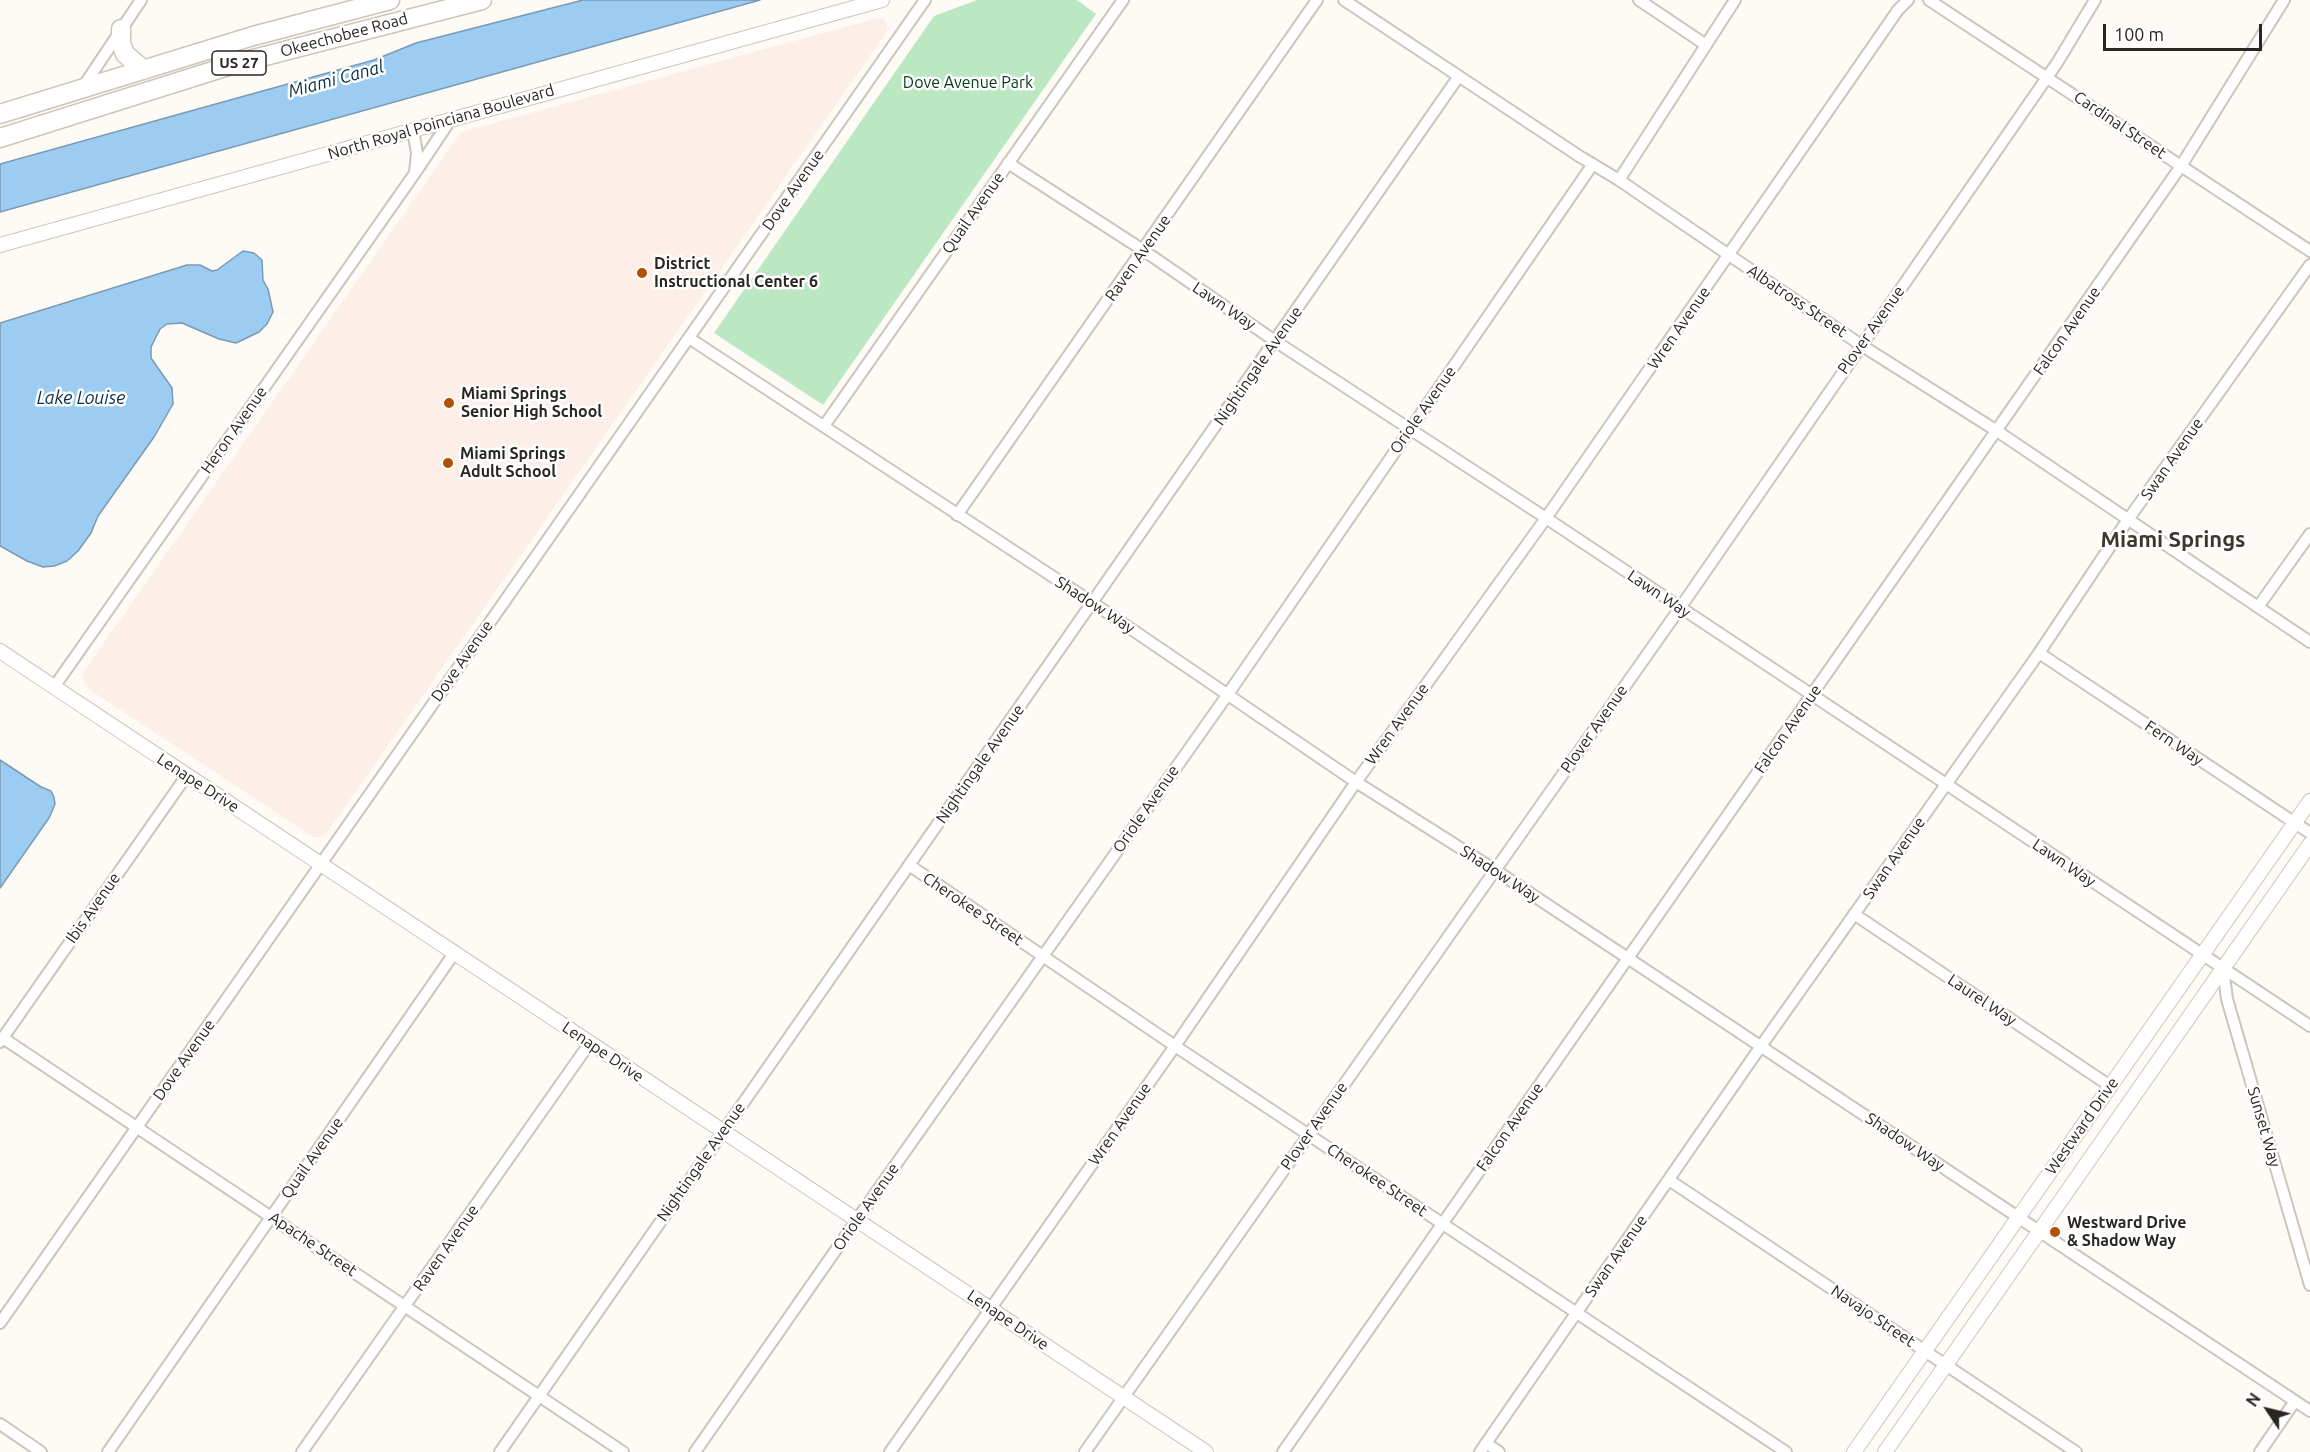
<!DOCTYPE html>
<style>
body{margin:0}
#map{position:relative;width:2310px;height:1452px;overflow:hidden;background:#fefbf7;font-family:Ubuntu,sans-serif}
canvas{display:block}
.north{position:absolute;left:2238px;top:1380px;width:60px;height:60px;-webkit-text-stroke:4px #fff;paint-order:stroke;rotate:305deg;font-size:16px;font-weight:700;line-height:24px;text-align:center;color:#282621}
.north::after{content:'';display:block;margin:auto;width:21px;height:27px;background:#282621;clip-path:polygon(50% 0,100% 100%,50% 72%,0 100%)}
.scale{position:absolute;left:2103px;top:24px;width:159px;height:27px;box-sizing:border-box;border:3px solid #282621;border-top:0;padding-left:8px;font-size:18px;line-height:21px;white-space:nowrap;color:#282621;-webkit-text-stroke:4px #fff;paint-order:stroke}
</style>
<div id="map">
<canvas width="2310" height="1452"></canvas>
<div class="north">N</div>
<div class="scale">100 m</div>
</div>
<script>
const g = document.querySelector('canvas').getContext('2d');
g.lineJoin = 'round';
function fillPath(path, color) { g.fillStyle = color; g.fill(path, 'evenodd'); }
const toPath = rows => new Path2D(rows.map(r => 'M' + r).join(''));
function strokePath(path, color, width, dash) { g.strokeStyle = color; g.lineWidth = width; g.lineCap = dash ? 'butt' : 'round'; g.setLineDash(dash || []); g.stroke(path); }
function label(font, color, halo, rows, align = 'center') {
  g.font = font + ' Ubuntu,sans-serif'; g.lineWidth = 5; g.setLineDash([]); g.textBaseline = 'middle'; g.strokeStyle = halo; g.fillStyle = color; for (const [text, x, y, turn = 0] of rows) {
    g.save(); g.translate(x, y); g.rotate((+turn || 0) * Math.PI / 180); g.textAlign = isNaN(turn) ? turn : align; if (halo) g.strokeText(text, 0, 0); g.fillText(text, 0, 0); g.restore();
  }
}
fillPath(toPath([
 [878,18,884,19,888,30,326,834,320,837,313,837,90,690,84,683,82,674,461,132]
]), '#fdeee8');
fillPath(toPath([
 [977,0,1077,0,1096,14,823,405,714,333,934,16]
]), '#bbe7c3');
const water = toPath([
 [583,0,760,0,0,212,0,164,374,60,416,43,583,0],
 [243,251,254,253,262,260,263,280,268,289,273,312,267,324,259,332,236,343,219,339,182,323,167,324,160,329,151,347,151,358,172,388,173,404,154,437,98,516,91,533,78,551,67,561,54,566,43,567,27,561,0,546,0,323,187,265,200,265,212,271,217,270,243,251],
 [0,760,41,787,51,791,54,797,55,804,49,818,0,888,0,760]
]);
fillPath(water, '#9cccf1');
strokePath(water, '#799ab3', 1.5);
const minor = toPath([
 [1344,0,1579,156,1619,180,1861,345,1997,431,2310,642],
 [1639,0,1706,45],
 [1929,0,2310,251],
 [83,87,141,0],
 [1008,163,1143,250,1275,341,1546,518,2310,1026],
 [417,170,451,119],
 [1619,180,1735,0],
 [689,338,1093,603,1356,782,1495,870,2310,1411],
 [824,426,1123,0],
 [957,515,1317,0],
 [2258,607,2310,534],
 [2039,653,2310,833],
 [54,687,415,173,417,153,413,130],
 [909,865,1175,1046,1786,1452],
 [1854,914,2110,1086],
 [2223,968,2227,999,2310,1285],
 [3,1038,623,1452],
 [0,1042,187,775],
 [1669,1180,2076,1452],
 [0,1323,925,0],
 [0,1424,41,1452],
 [1486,1443,1499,1452],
 [108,1452,455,952],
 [302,1452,589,1044],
 [500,1452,1459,76],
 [695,1452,863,1211,1228,694,1593,164],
 [890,1452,1175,1046,1356,782,1546,518,1898,10,1908,0],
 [1085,1452,1680,608,2057,63,2095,0],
 [1283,1452,2181,166,2284,0],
 [1480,1452,1761,1046,2039,653,2127,521,2310,265],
 [2260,1452,2295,1401]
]);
const tertiary = toPath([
 [0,245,882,0],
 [0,651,1206,1452],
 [1854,1452,2310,801],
 [1885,1452,2310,844]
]);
const trunk = toPath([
 [121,29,121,43,125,54,144,70],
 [0,114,253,36,390,0],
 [0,138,238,63,482,0]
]);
strokePath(minor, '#ccc5ba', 14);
strokePath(tertiary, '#ccc5ba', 16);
strokePath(trunk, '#ccc5ba', 21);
strokePath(minor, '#fff', 10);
strokePath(tertiary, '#fff', 14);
strokePath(trunk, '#fff', 18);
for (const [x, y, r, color] of [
 [642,273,6,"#b05200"],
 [449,403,6,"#b05200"],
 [448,463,6,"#b05200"],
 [2055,1232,6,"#b05200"]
]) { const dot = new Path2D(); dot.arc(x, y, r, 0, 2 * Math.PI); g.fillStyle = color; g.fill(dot); strokePath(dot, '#fff', 2); }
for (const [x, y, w] of [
 [239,63,54]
]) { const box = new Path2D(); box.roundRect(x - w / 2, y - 12, w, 24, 4.5); g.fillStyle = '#fff'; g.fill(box); strokePath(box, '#282621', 1.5); }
label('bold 15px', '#282621', null, [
 ["US 27",239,63]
]);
label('16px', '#282621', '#fff', [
 ["Okeechobee Road",344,35,-15],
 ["North Royal Poinciana Boulevard",441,122,-16],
 ["Cardinal Street",2120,125,34],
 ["Dove Avenue",793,190,-55],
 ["Quail Avenue",973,213,-55],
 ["Raven Avenue",1138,258,-55],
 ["Albatross Street",1797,301,34],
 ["Lawn Way",1224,306,34],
 ["Wren Avenue",1679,328,-55],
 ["Plover Avenue",1871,330,-55],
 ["Falcon Avenue",2067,331,-55],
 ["Nightingale Avenue",1258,366,-55],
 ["Oriole Avenue",1423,410,-55],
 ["Heron Avenue",234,430,-55],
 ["Swan Avenue",2172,459,-55],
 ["Lawn Way",1659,594,34],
 ["Shadow Way",1095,605,33],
 ["Dove Avenue",462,661,-55],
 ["Wren Avenue",1397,724,-54],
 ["Plover Avenue",1594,729,-55],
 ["Falcon Avenue",1788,729,-55],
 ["Fern Way",2174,743,34],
 ["Nightingale Avenue",980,764,-55],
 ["Lenape Drive",198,783,33],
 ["Oriole Avenue",1146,809,-55],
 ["Swan Avenue",1894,858,-55],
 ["Lawn Way",2064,863,34],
 ["Shadow Way",1500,874,33],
 ["Ibis Avenue",93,908,-55],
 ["Cherokee Street",973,909,34],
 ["Laurel Way",1982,1000,34],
 ["Lenape Drive",603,1052,34],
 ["Dove Avenue",184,1060,-55],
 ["Wren Avenue",1120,1124,-55],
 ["Plover Avenue",1314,1126,-55],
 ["Westward Drive",2082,1126,-55],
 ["Falcon Avenue",1510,1127,-55],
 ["Sunset Way",2264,1127,74],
 ["Shadow Way",1905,1142,34],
 ["Quail Avenue",312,1158,-55],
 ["Nightingale Avenue",701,1162,-55],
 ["Cherokee Street",1377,1180,34],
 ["Oriole Avenue",866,1207,-55],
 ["Apache Street",313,1244,34],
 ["Raven Avenue",446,1248,-55],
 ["Swan Avenue",1616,1256,-55],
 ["Navajo Street",1873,1316,34],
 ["Lenape Drive",1008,1320,34]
]);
label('16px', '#013916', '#fff', [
 ["Dove Avenue Park",968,83]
]);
label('bold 16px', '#282621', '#fff', [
 ["District",654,264],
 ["Instructional Center 6",654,282],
 ["Miami Springs",461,394],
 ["Senior High School",461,412],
 ["Miami Springs",460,454],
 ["Adult School",460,472],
 ["Westward Drive",2067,1223],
 ["& Shadow Way",2067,1241]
], 'left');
label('italic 18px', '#082f48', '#fff', [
 ["Miami Canal",336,79,-15],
 ["Lake Louise",81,398]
]);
label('bold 22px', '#3d382e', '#fff', [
 ["Miami Springs",2173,540]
]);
</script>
